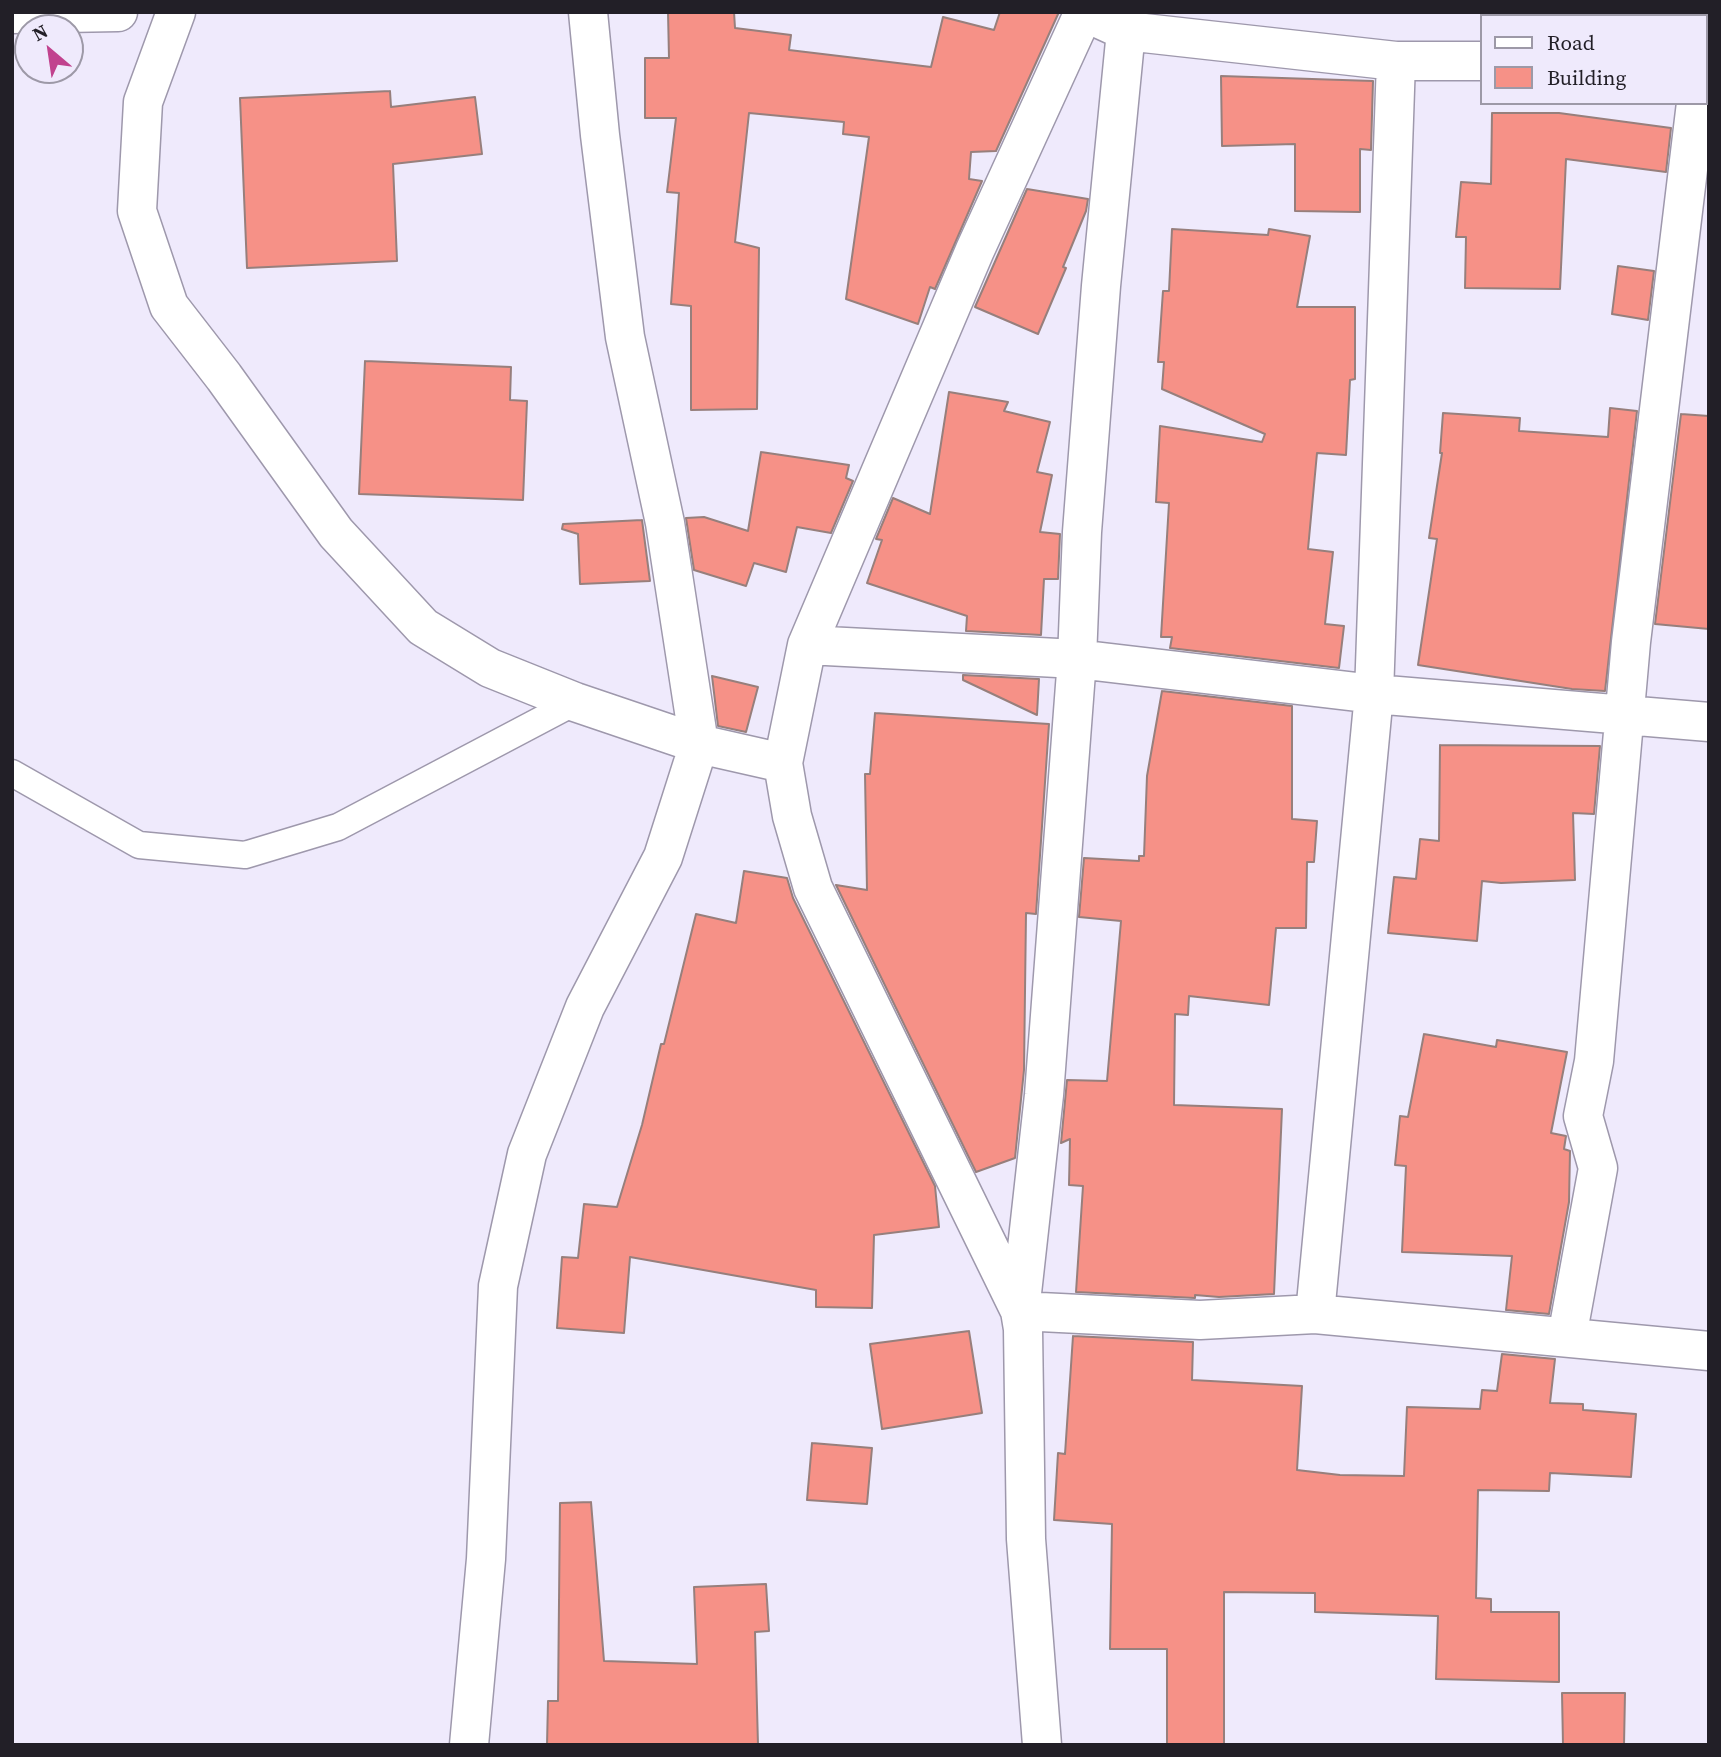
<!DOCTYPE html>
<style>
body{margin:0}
#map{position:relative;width:1721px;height:1757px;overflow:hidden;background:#efeafc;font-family:"Source Serif 4",serif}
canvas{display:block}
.frame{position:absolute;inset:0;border:14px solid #221f27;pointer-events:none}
.legend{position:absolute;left:1480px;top:14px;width:228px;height:91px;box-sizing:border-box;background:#efeafc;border:2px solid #9d99a7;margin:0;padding:9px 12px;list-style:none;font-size:21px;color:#221f27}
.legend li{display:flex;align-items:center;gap:14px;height:35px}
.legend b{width:35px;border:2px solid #9d99a7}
.north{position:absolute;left:14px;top:14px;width:70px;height:70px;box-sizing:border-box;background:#efeafc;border:2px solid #9d99a7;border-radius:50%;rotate:331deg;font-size:19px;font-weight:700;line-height:28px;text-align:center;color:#221f27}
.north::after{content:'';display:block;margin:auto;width:24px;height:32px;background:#c1428e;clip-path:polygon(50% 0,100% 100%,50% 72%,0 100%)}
</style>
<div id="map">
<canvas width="1721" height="1757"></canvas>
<div class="frame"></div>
<ul class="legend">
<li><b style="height:9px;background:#fff"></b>Road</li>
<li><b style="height:19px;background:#f69187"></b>Building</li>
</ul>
<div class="north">N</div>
</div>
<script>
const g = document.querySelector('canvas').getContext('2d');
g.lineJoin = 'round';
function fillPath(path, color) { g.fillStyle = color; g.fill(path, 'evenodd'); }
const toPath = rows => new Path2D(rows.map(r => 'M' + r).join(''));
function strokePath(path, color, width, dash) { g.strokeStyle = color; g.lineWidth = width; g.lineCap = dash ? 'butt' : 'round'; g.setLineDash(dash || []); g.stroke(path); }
const building = toPath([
 [668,12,734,12,735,28,791,35,789,50,931,67,943,17,994,30,1000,12,1059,12,996,151,971,152,969,179,982,181,935,289,930,287,918,324,846,299,869,137,843,134,844,122,749,113,735,242,759,248,757,409,691,410,691,306,671,304,679,193,667,192,676,118,645,118,645,58,669,58,668,12],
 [1221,76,1373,81,1371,150,1360,149,1360,212,1295,211,1295,144,1222,146,1221,76],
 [390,91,391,107,475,97,482,154,393,164,397,261,247,268,240,98,390,91],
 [1492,113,1559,113,1671,128,1666,172,1566,159,1560,289,1465,288,1466,237,1456,237,1461,182,1491,184,1492,113],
 [1027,189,1088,199,1086,211,1063,267,1066,268,1038,334,975,307,1027,189],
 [1172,229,1268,235,1269,229,1310,236,1297,307,1355,307,1355,379,1350,380,1346,455,1317,453,1308,549,1333,552,1325,624,1344,626,1339,668,1170,648,1172,637,1161,637,1169,503,1156,502,1160,426,1262,442,1265,434,1162,389,1164,362,1158,362,1163,291,1169,291,1172,229],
 [1618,266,1654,271,1648,320,1612,314,1618,266],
 [365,361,511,367,510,400,527,401,523,500,359,494,365,361],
 [949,392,1008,402,1004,411,1050,422,1037,472,1052,475,1040,532,1060,534,1058,579,1044,579,1041,635,966,631,967,616,867,583,882,540,876,539,893,498,930,514,949,392],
 [1610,408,1637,411,1605,691,1572,689,1418,665,1437,539,1429,538,1442,453,1440,453,1443,413,1520,418,1519,431,1608,437,1610,408],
 [1681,414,1709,416,1709,629,1655,624,1681,414],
 [761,452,849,465,846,478,853,481,831,533,797,527,786,572,754,563,746,586,694,570,686,518,704,517,748,531,761,452],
 [642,520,650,581,580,584,578,534,562,529,563,524,642,520],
 [963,675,1039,679,1037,715,963,680,963,675],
 [712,676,758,687,746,732,718,726,712,676],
 [1162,691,1292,706,1292,819,1317,821,1314,862,1307,862,1306,928,1276,928,1269,1005,1189,996,1188,1015,1175,1014,1174,1105,1282,1109,1274,1294,1219,1297,1195,1295,1195,1298,1076,1292,1083,1186,1069,1185,1070,1139,1061,1143,1067,1080,1107,1081,1121,921,1079,917,1084,858,1139,861,1139,856,1144,856,1147,776,1162,691],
 [875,713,1049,724,1036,914,1026,913,1024,1070,1015,1158,976,1172,836,885,867,890,865,774,870,774,875,713],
 [1440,745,1600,746,1594,814,1573,813,1575,880,1501,883,1482,881,1477,941,1388,933,1394,877,1416,879,1420,839,1439,841,1440,745],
 [744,871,787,878,793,898,935,1186,939,1227,874,1235,872,1308,816,1307,816,1290,630,1257,624,1333,557,1328,562,1257,578,1258,584,1204,617,1207,642,1125,661,1044,664,1044,696,914,736,923,744,871],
 [1424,1034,1496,1047,1497,1040,1567,1052,1551,1133,1566,1136,1564,1149,1570,1151,1569,1202,1549,1314,1506,1310,1512,1256,1402,1252,1406,1166,1395,1165,1400,1116,1408,1117,1424,1034],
 [969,1331,982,1413,882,1429,870,1344,969,1331],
 [1073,1336,1193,1342,1192,1380,1302,1386,1297,1470,1340,1475,1404,1476,1407,1407,1480,1409,1482,1390,1497,1391,1502,1354,1555,1359,1550,1403,1583,1404,1583,1410,1636,1414,1631,1477,1550,1473,1549,1491,1478,1490,1476,1598,1491,1599,1491,1612,1559,1612,1559,1682,1436,1679,1438,1616,1315,1612,1315,1593,1224,1592,1224,1745,1167,1745,1167,1649,1110,1649,1112,1524,1054,1520,1058,1453,1065,1454,1073,1336],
 [812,1443,872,1448,867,1504,807,1500,812,1443],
 [591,1502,604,1661,697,1664,694,1587,766,1584,769,1631,755,1632,758,1745,547,1745,548,1701,558,1701,560,1503,591,1502],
 [1562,1693,1625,1693,1624,1745,1563,1745,1562,1693]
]);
fillPath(building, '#f69187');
strokePath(building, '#977f7c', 2);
const lane = toPath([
 [12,773,139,845,245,855,338,827,575,702]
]);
const street = toPath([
 [176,12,143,102,137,211,169,306,224,377,336,533,423,627,490,668,575,702,699,744,663,857,585,1007,527,1154,498,1286,486,1559,469,1745],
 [588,12,600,135,625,337,665,523,699,744,783,763],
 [1084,12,975,250,807,645,783,763,792,816,813,888,1020,1311,1200,1320,1315,1314,1709,1351],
 [12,14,118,12],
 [1102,20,1126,31,1396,61,1481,61],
 [1705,63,1709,63],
 [807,645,1077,659,1374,694,1709,722],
 [1315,1314,1374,694,1396,61],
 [1567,1337,1598,1168,1583,1116,1594,1061,1631,642,1696,103],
 [1042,1745,1026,1539,1023,1329,1020,1311,1044,1095,1077,659,1082,532,1101,286,1126,31]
]);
strokePath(lane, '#9e98ac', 29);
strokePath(street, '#9e98ac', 41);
strokePath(lane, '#fff', 26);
strokePath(street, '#fff', 38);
</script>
